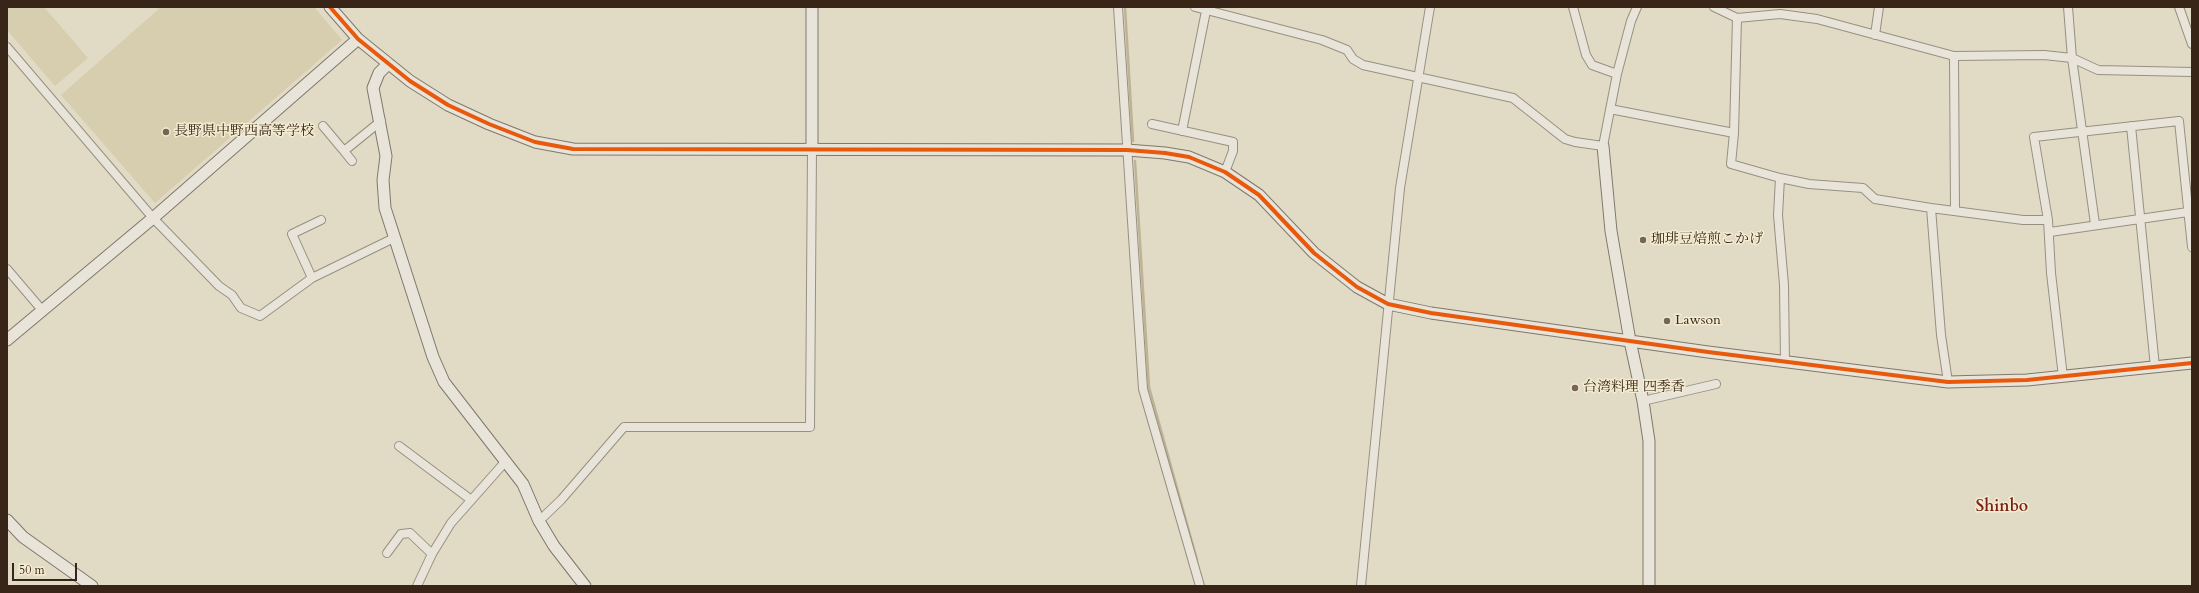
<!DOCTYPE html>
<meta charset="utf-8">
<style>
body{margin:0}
#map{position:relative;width:2199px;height:593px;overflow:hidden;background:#e1dbc5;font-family:Cardo,serif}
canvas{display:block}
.frame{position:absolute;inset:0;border:8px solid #392518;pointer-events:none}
.scale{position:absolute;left:12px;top:563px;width:65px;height:18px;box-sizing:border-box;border:2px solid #392518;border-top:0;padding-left:5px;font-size:12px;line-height:14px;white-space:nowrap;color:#392518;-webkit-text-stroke:3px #f4ecd1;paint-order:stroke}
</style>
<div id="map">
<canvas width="2199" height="593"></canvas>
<div class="frame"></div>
<div class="scale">50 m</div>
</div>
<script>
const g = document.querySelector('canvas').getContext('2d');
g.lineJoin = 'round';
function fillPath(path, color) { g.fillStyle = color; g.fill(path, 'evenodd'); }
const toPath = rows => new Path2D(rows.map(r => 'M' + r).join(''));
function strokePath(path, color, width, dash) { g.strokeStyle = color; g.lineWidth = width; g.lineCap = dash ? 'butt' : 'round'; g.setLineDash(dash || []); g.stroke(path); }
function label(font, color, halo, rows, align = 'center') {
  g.font = font + ' Cardo,"Noto Serif JP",serif'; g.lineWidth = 3; g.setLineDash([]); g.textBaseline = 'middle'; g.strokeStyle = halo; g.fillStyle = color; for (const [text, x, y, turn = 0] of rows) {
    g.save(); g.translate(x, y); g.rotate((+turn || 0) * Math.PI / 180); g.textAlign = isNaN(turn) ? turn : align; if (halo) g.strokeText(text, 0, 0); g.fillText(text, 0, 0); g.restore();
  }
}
fillPath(toPath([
 [7,7,44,7,88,58,55,86,7,30],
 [161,7,314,7,342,40,155,203,61,95]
]), '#d7cdaf');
strokePath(toPath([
 [1125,7,1133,141],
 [1135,161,1149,387,1197,560]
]), '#bfb396', 2.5);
const street = toPath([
 [1118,7,1143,389,1200,586],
 [1195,7,1322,40,1347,50,1353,59,1363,65,1513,98,1565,139,1575,142,1603,146,1617,74,1631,21,1637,7],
 [1573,7,1586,55,1592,65,1617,74],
 [1714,7,1737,18,1780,14,1817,19,1954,56,2044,55,2072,58,2098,70,2192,72],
 [2068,7,2072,58,2095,224],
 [2179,7,2192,44],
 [1875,35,1879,7],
 [7,47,153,218,219,286,232,295,241,308,260,316,312,278,394,238],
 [1954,56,1955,210],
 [1610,109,1734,133,1731,164,1780,178,1809,184,1863,188,1875,199,1931,208,2023,220,2048,220,2051,273,2063,377],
 [1152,124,1233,142,1233,151,1225,172],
 [323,126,344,151,381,121],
 [2131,126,2155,367],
 [1182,131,1206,11],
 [1734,133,1737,18],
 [344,151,352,161],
 [1780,178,1778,215,1784,285,1785,362],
 [1931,208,1941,335,1948,382],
 [2048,220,2034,137,2179,121,2192,247],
 [2050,232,2188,212],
 [7,269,42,310],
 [312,278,292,234,321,220],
 [1643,401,1716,384],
 [399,446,470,499],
 [539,521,561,500,624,427,810,427,812,149],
 [387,553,401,534,410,533,432,554,451,523,505,462],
 [417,586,432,554],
 [1361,586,1400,188,1430,7]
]);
const secondary = toPath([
 [330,7,358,39,410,81,448,105,489,124,535,142,573,149,1127,150,1165,153,1189,157,1225,172,1259,195,1314,253,1357,287,1388,304,1431,313,1708,352,1948,382,2027,380,2192,363],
 [388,64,379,73,373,88,386,156,383,180,385,208,433,357,444,382,523,484,539,521,554,546,585,586],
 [1603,146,1611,231,1630,341,1643,401,1649,441,1649,586],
 [812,149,812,7],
 [7,340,153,218,358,39],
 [7,520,23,537,92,586]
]);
strokePath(street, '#979082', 10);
strokePath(secondary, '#7f786c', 13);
strokePath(street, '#e8e4d9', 8);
strokePath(secondary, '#e8e4d9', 11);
strokePath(toPath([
 [330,7,358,39,410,81,448,105,489,124,535,142,573,149,1127,150,1165,153,1189,157,1225,172,1259,195,1314,253,1357,287,1388,304,1431,313,1708,352,1948,382,2027,380,2192,363]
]), '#e8590c', 4);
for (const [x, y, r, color] of [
 [166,132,4,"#746555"],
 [1643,240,4,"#746555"],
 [1667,321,4,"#746555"],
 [1575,388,4,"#746555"]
]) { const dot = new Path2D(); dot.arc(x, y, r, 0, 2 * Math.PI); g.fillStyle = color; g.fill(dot); strokePath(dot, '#f4ecd1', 1.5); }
label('14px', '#392518', '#f4ecd1', [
 ["長野県中野西高等学校",174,132],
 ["珈琲豆焙煎こかげ",1651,240],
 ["Lawson",1675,321],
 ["台湾料理 四季香",1583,388]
], 'left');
label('bold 16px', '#7a1f14', '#f4ecd1', [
 ["Shinbo",2002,507]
]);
</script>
